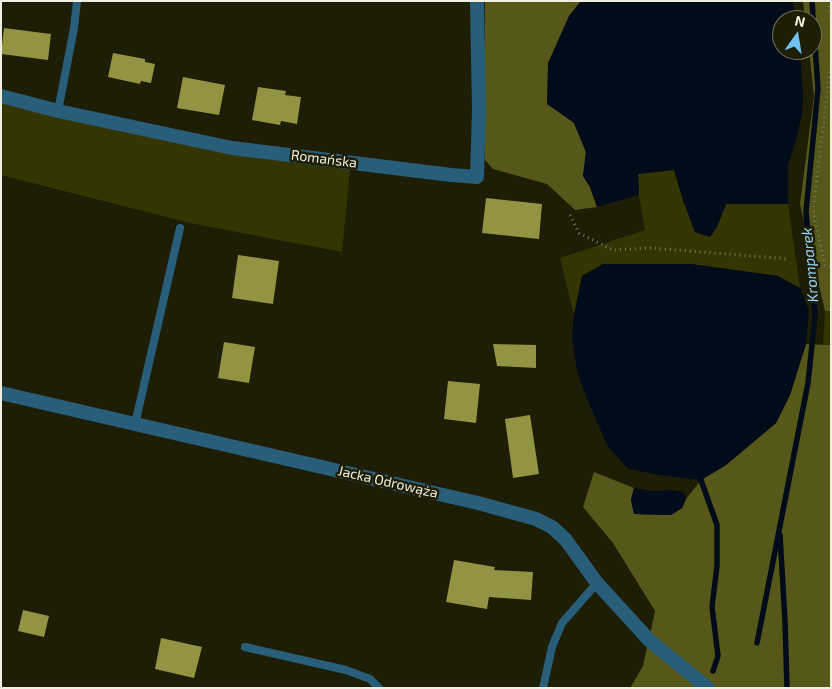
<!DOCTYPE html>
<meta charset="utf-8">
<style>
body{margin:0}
#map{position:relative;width:832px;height:689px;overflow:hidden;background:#1d1e05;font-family:"Exo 2",sans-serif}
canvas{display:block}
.frame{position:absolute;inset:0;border:2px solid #eeefe0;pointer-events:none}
.north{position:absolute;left:772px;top:10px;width:50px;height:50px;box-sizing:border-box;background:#1d1e05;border:1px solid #71725d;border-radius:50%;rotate:13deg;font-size:14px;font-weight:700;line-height:20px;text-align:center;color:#eeefe0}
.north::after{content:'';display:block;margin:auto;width:18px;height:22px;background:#6dc2f3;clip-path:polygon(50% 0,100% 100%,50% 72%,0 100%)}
</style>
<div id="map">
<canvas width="832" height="689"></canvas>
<div class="frame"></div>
<div class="north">N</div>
</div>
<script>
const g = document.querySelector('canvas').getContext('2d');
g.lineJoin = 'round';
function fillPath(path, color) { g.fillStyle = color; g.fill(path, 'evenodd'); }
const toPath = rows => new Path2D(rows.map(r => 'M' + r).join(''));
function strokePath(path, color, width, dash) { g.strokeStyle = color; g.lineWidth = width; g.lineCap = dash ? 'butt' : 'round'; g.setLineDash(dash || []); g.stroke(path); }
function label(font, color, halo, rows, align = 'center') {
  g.font = font + ' "Exo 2",sans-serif'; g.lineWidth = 5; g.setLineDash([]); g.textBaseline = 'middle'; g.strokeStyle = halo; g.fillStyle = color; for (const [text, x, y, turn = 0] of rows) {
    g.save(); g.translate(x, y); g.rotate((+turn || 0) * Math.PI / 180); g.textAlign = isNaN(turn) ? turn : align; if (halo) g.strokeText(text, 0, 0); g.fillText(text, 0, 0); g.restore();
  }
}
fillPath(toPath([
 [1,102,234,155,350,170,342,252,190,223,1,175],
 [674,170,683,200,695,232,710,237,717,227,726,204,788,204,800,288,778,276,691,264,603,264,582,276,574,315,560,258,645,230,639,195,638,174],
 [825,311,831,311,831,345,823,344]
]), '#353501');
fillPath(toPath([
 [485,1,581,1,569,16,574,123,586,152,583,176,590,187,597,207,575,210,547,184,493,169,485,160],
 [803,1,831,1,831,311,825,311,800,204,814,96,809,50,812,50,812,20,805,20],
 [806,344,831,345,831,688,630,688,643,666,655,611,613,543,583,507,594,472,634,488,631,500,634,514,671,515,682,508,686,499,701,480,726,465,776,423,790,395]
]), '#575719');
fillPath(toPath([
 [581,1,792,1,797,20,782,20,782,50,800,50,803,97,802,114,796,140,788,165,788,204,726,204,717,227,710,237,695,232,683,200,674,170,638,174,639,195,597,207,590,187,583,176,586,152,574,123,547,104,548,63,569,16],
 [603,264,691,264,778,276,800,288,809,311,806,344,790,395,776,423,726,465,701,480,666,476,628,469,607,445,587,399,577,371,572,338,574,315,582,276],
 [634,488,654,491,669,490,683,492,686,499,682,508,671,515,634,514,631,500]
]), '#000c19');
strokePath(toPath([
 [701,480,717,525,717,566,712,607,718,656,713,671],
 [780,535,785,621,787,688],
 [757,643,808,383,815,316,806,211,818,89,812,1]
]), '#000c19', 5.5);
fillPath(toPath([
 [4,28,51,34,48,60,1,54],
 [113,53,145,59,145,62,155,64,151,83,141,81,140,84,108,77],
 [183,77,225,85,219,115,177,108],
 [258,87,286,91,285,95,301,97,297,124,281,121,280,125,252,120],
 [486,198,542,204,539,239,482,233],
 [238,255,279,261,273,304,232,298],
 [224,342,255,347,249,383,218,378],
 [493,344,536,345,536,368,497,366],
 [448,381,480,384,476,423,444,419],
 [530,415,539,474,513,478,505,419],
 [454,560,495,567,494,570,533,572,531,600,489,597,487,609,446,602],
 [23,610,49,616,44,637,18,631],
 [161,638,202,647,194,678,155,669]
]), '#939344');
strokePath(toPath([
 [828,1,831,21],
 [831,62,813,210,825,265,831,267],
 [570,215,579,233,613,250,651,248,789,259]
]), '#777864', 3, [1, 4]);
strokePath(toPath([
 [58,111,74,28,77,1],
 [135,424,180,228],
 [245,647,346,670,370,679,379,688],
 [543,688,552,647,562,623,597,583]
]), '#295e7b', 8);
strokePath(toPath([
 [1,96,58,111,232,148,451,175,477,177,479,111,477,1],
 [1,393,478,503,536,519,552,527,566,540,597,583,650,641,708,688]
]), '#295e7b', 14);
label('14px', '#eeefe0', '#1d1e05', [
 ["Romańska",324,159,7],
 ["Jacka Odrowąża",388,482,13]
]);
label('italic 15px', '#99d5f9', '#1d1e05', [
 ["Kromparek",810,265,-95]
]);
</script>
